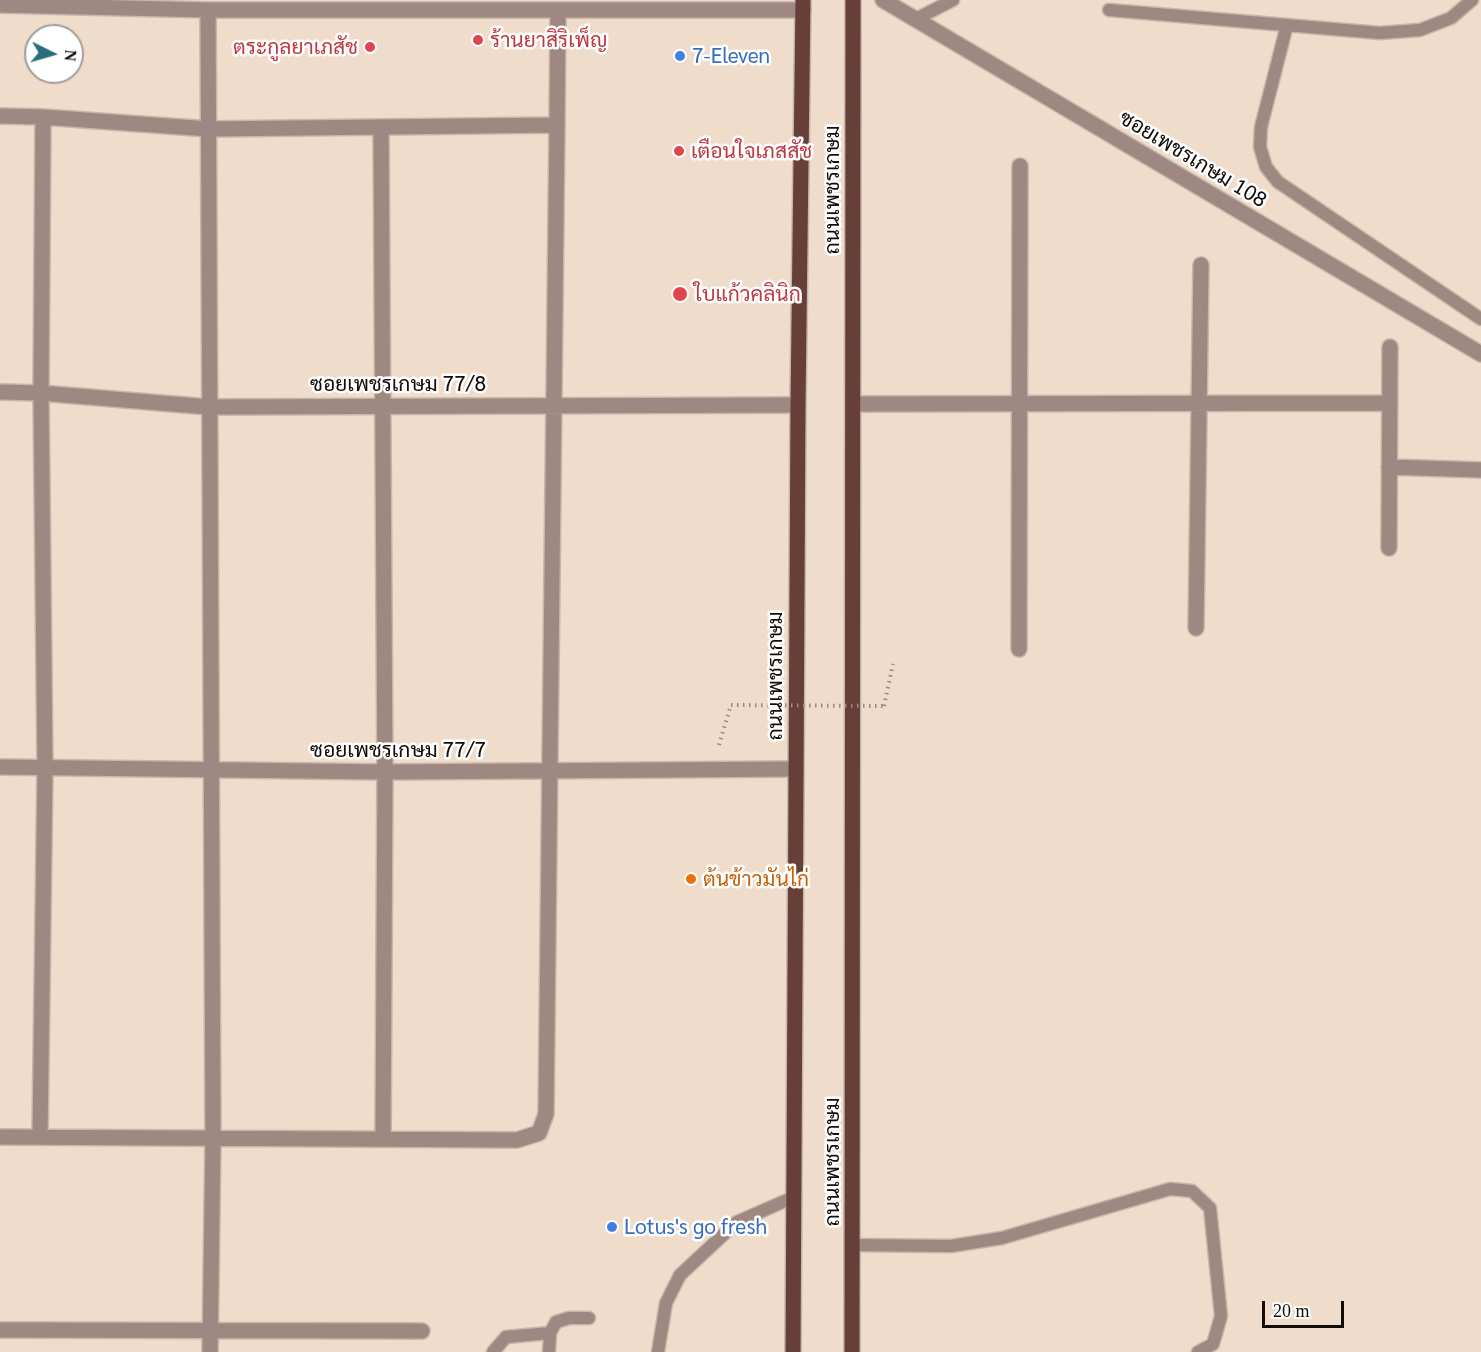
<!DOCTYPE html>
<meta charset="utf-8">
<style>
body{margin:0}
#map{position:relative;width:1481px;height:1352px;overflow:hidden;background:#efdccb;font-family:Georgia,serif}
canvas{display:block}
.north{position:absolute;left:24px;top:24px;width:60px;height:60px;box-sizing:border-box;background:#fff;border:2px solid #a09e9c;border-radius:50%;rotate:95deg;font-size:16px;font-weight:700;line-height:24px;text-align:center;color:#120c07}
.north::after{content:'';display:block;margin:auto;width:21px;height:27px;background:#266e7a;clip-path:polygon(50% 0,100% 100%,50% 72%,0 100%)}
.scale{position:absolute;left:1262px;top:1301px;width:82px;height:27px;box-sizing:border-box;border:3px solid #120c07;border-top:0;padding-left:8px;font-size:18px;line-height:21px;white-space:nowrap;color:#120c07;-webkit-text-stroke:4px #fff;paint-order:stroke}
</style>
<div id="map">
<canvas width="1481" height="1352"></canvas>
<div class="north">N</div>
<div class="scale">20 m</div>
</div>
<script>
const g = document.querySelector('canvas').getContext('2d');
g.lineJoin = 'round';
const toPath = rows => new Path2D(rows.map(r => 'M' + r).join(''));
function strokePath(path, color, width, dash) { g.strokeStyle = color; g.lineWidth = width; g.lineCap = dash ? 'butt' : 'round'; g.setLineDash(dash || []); g.stroke(path); }
function label(font, color, halo, rows, align = 'center') {
  g.font = font + ' Georgia,Sarabun,serif'; g.lineWidth = 5; g.setLineDash([]); g.textBaseline = 'middle'; g.strokeStyle = halo; g.fillStyle = color; for (const [text, x, y, turn = 0] of rows) {
    g.save(); g.translate(x, y); g.rotate((+turn || 0) * Math.PI / 180); g.textAlign = isNaN(turn) ? turn : align; if (halo) g.strokeText(text, 0, 0); g.fillText(text, 0, 0); g.restore();
  }
}
const service = toPath([
 [1109,10,1380,33,1420,30,1451,18,1472,0],
 [916,19,953,0],
 [1287,25,1261,127,1260,147,1266,167,1278,182,1481,319],
 [853,1245,951,1246,1002,1238,1170,1189,1192,1191,1210,1208,1221,1316,1213,1344,1198,1352],
 [493,1352,506,1337,550,1333],
 [549,1352,550,1333,556,1322,569,1318,589,1318],
 [658,1352,666,1303,680,1275,737,1222,794,1197]
]);
const minor = toPath([
 [883,0,1481,354],
 [0,5,208,10,803,10],
 [208,10,213,1137,210,1352],
 [0,116,43,117,209,129,557,125,546,1114,539,1133,517,1140,0,1137],
 [557,125,558,10],
 [381,127,385,772,383,1139],
 [0,392,41,393,209,407,798,405],
 [853,404,1390,403],
 [1389,467,1481,470],
 [1389,548,1390,347],
 [1196,628,1201,265],
 [1019,649,1020,166],
 [0,767,385,772,796,769],
 [40,1136,45,768,41,393,43,117],
 [0,1330,422,1331]
]);
const primary = toPath([
 [793,1352,798,405,803,0],
 [852,1352,853,0]
]);
strokePath(service, '#c7b7a8', 15);
strokePath(minor, '#c7b7a8', 18);
strokePath(primary, '#c7b7a8', 18);
strokePath(toPath([
 [884,706,893,664],
 [719,745,731,705]
]), '#988a7e', 4, [1.5, 4.5]);
strokePath(service, '#9f8782', 12);
strokePath(minor, '#9f8782', 15);
strokePath(primary, '#663f38', 15);
strokePath(toPath([
 [731,705,884,706]
]), '#988a7e', 4, [1.5, 4.5]);
for (const [x, y, r, color] of [
 [478,40,6,"#e0444e"],
 [370,47,6,"#e0444e"],
 [680,56,6,"#3f7fe0"],
 [679,151,6,"#e0444e"],
 [680,294,8,"#e0444e"],
 [691,879,6,"#e8710a"],
 [612,1227,6,"#3f7fe0"]
]) { const dot = new Path2D(); dot.arc(x, y, r, 0, 2 * Math.PI); g.fillStyle = color; g.fill(dot); strokePath(dot, '#fff', 2); }
label('21px', '#be3a42', '#fff', [
 ["ร้านยาสิริเพ็ญ",490,40],
 ["ตระกูลยาเภสัช",358,47,"right"],
 ["เตือนใจเภสสัช",691,151],
 ["ใบแก้วคลินิก",694,294]
], 'left');
label('21px', '#366cbe', '#fff', [
 ["7-Eleven",692,56],
 ["Lotus's go fresh",624,1227]
], 'left');
label('21px', '#120c07', '#fff', [
 ["ซอยเพชรเกษม 108",1193,159,31],
 ["ถนนเพชรเกษม",832,190,-90],
 ["ซอยเพชรเกษม 77/8",398,384],
 ["ถนนเพชรเกษม",775,676,-90],
 ["ซอยเพชรเกษม 77/7",398,750],
 ["ถนนเพชรเกษม",832,1162,-90]
]);
label('21px', '#c56008', '#fff', [
 ["ต้นข้าวมันไก่",703,879]
], 'left');
</script>
